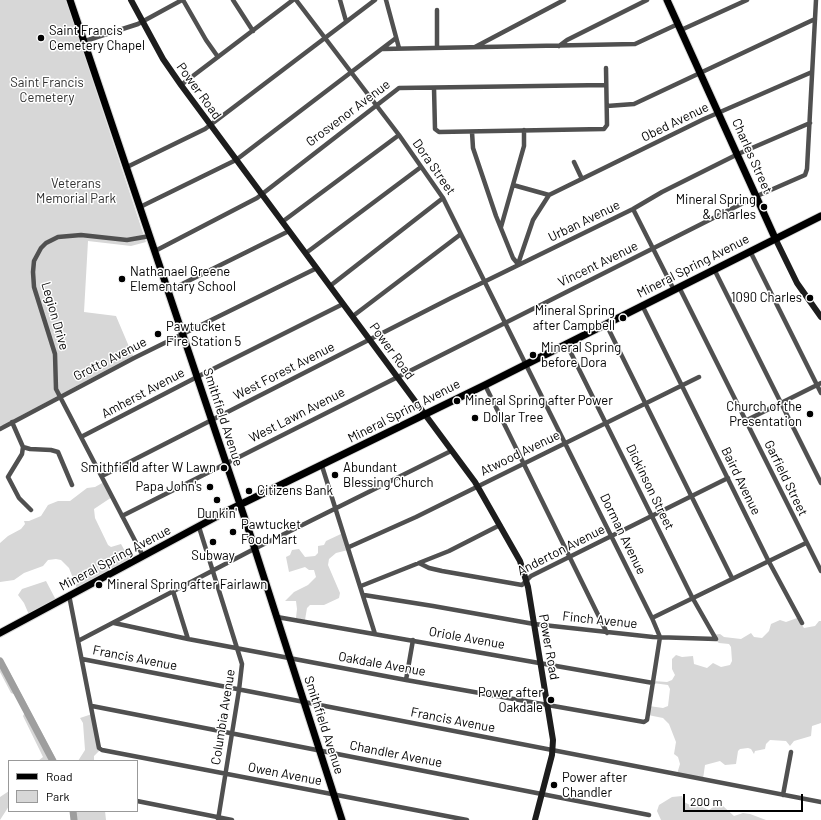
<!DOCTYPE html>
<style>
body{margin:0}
#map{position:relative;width:821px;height:820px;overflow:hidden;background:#fff;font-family:Barlow,sans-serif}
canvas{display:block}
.legend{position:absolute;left:8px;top:760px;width:130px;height:52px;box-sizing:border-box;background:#fff;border:1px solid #999;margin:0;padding:5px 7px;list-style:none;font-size:12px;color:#000}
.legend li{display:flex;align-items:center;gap:8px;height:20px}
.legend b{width:20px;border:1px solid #999}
.scale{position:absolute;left:683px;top:794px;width:120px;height:18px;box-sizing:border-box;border:2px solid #000;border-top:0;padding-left:5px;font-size:12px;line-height:14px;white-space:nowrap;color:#000;-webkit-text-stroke:3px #fff;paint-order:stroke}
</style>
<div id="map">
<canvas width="821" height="820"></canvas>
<ul class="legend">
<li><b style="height:5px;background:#000"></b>Road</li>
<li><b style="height:11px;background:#d7d7d7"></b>Park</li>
</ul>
<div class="scale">200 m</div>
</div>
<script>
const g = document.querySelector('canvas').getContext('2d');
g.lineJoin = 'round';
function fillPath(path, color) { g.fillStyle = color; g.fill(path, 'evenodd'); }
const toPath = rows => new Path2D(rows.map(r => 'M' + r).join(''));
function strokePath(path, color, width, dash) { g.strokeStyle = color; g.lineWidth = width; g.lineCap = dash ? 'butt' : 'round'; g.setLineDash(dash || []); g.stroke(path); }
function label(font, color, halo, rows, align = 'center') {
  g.font = font + ' Barlow,sans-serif'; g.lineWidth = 3; g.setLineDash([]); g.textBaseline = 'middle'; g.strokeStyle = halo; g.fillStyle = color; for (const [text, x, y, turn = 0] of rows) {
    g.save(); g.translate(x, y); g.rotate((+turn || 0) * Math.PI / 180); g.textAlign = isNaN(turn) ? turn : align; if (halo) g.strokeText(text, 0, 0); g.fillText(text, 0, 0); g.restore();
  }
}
fillPath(toPath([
 [0,0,66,0,146,242,131,246,88,241,84,312,116,316,133,356,20,416,5,427,3,425,0,426],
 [104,482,112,497,94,509,95,518,108,545,111,547,121,544,131,562,78,591,69,568,61,560,56,559,48,560,43,566,24,573,14,580,0,582,0,543,8,536,21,529,25,524,24,521,29,521,41,516,48,505,58,501,70,501,87,488,95,487],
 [343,533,348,550,336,553,329,559,328,565,340,593,339,598,324,605,310,605,307,608,305,620,296,618,297,609,296,601,285,601,294,592,308,585,316,577,314,570,309,570,305,567,289,572,286,557,290,555,292,550,299,549,305,557,315,556,318,553,318,546,324,545,326,541],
 [46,581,57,602,30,617,24,603,18,595,22,589],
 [797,618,804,628,815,626,819,621,821,621,821,723,812,726,811,736,794,741,790,746,786,741,770,740,766,744,765,749,755,751,754,754,751,749,748,748,740,749,738,751,736,764,725,765,720,761,705,765,703,779,677,774,680,764,678,757,674,754,676,742,669,724,663,718,648,715,649,706,663,708,668,706,670,689,668,685,653,683,653,681,667,682,672,680,675,675,672,669,672,659,676,655,682,657,693,656,694,664,707,668,713,663,721,667,730,665,732,661,731,647,729,644,719,643,712,638,712,635,720,634,724,637,741,639,751,633,754,637,762,638,769,631,771,624,780,620,786,622],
 [0,663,7,667,57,761,38,761,43,757,23,716,26,710,19,696,11,693,0,672],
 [92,714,101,749,94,756,94,761,78,761,85,750,83,723,80,718],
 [9,791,9,806,0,820,0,797],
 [682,796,684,802,692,806,698,805,709,810,716,805,723,806,734,816,743,813,750,814,766,820,661,820,657,811,659,805,672,797],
 [70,811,105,811,106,820,72,820]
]), '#d7d7d7');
strokePath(toPath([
 [0,661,53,761],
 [73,811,74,820]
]), '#9e9e9e', 7);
const primary = toPath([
 [70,0,250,534,342,820],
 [667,0,775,238],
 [0,633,227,511,485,385,821,216]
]);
strokePath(primary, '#dbdbdb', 9);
strokePath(toPath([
 [183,0,206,40,218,57],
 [233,0,253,31],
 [340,0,346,21],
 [386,0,399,48],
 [437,10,437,47],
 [681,30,747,0],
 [85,41,138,24,182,0],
 [559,46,567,40,647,0],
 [475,47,564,0],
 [382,49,635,44,678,24],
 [181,85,293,0],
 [434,88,435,129,439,132,604,129,607,125,606,68],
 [607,106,634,104,815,19],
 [472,132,473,148,496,216,513,258,518,264],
 [574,162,582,179],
 [127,167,205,129,375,0],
 [513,185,549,195],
 [140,207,236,160,396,38],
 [633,209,674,290],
 [282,222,399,135],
 [501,227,524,146,524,130],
 [155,251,257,198,399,88,606,85],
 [750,251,821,393],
 [306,253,421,167],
 [518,264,533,220,549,195,704,119,812,72],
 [714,269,821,483],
 [330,286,443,198],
 [679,287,821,571],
 [168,291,289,231],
 [642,305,768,560,802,623],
 [353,316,461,234],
 [606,324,732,578],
 [566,343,692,597,716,639],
 [485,385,607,633],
 [745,421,821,383],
 [12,422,23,447,30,449,51,450,58,452,72,485],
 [0,429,134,358,317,268],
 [81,437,197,377,343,304],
 [23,447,22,454,8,477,19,498,31,510],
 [322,466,375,634],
 [102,476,451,298,633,209,662,192,738,154,810,123],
 [122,516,757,196,805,175,807,169,816,0],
 [199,527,242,664,239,690,218,820],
 [349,547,416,517,699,377],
 [143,556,56,389,55,354,34,287,33,272,34,261,41,248,46,243,58,237,81,235,127,240,150,236],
 [419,563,429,568,442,571,522,585,531,576,728,478],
 [361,586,449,551,500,525],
 [173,591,188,639],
 [69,595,99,748,102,750,467,820],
 [364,595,433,606,534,624,653,637,716,639],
 [277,617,653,683],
 [652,618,806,543],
 [114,623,188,639,406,680,644,722,647,720,660,637,652,618,443,198,399,135,296,0],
 [78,641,254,549,451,451],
 [82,659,821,802],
 [406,680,413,640],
 [92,706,649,815],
 [783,795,791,752],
 [137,801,232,820]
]), '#505050', 4.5);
strokePath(toPath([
 [131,0,163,59,181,85,475,482,520,561,528,587,553,740,552,755,535,820],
 [775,238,797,283,821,317]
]), '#1d1d1d', 6);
strokePath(primary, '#000', 7);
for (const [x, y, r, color] of [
 [41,38,4,"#000"],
 [764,207,4,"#000"],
 [122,279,4,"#000"],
 [810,298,4,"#000"],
 [623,318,4,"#000"],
 [158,334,4,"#000"],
 [533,355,4,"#000"],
 [457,401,4,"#000"],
 [810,414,4,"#000"],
 [475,418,4,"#000"],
 [224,468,4,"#000"],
 [335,475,4,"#000"],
 [210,487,4,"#000"],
 [249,491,4,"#000"],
 [217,500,4,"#000"],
 [233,532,4,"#000"],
 [213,542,4,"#000"],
 [99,585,4,"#000"],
 [551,700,4,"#000"],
 [554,785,4,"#000"]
]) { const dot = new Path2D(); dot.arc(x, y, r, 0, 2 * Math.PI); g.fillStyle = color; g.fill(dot); strokePath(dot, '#fff', 1.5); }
label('13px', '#000', '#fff', [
 ["Saint Francis",49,31],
 ["Cemetery Chapel",49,46],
 ["Mineral Spring",756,200,"right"],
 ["& Charles",756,215,"right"],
 ["Nathanael Greene",130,272],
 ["Elementary School",130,287],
 ["1090 Charles",802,298,"right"],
 ["Mineral Spring",615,311,"right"],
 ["after Campbell",615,326,"right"],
 ["Pawtucket",166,327],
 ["Fire Station 5",166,342],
 ["Mineral Spring",541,348],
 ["before Dora",541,363],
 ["Mineral Spring after Power",465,401],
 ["Church of the",802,407,"right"],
 ["Presentation",802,422,"right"],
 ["Dollar Tree",483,418],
 ["Smithfield after W Lawn",216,468,"right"],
 ["Abundant",343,468],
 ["Blessing Church",343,483],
 ["Papa John's",202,487,"right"],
 ["Citizens Bank",257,491],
 ["Dunkin'",217,514,"center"],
 ["Pawtucket",241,525],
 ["Food Mart",241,540],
 ["Subway",213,556,"center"],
 ["Mineral Spring after Fairlawn",107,585],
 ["Power after",543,693,"right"],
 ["Oakdale",543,708,"right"],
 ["Power after",562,778],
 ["Chandler",562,793]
], 'left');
label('13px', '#2e2e2e', '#fff', [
 ["Saint Francis",47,83],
 ["Cemetery",47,98],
 ["Veterans",76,184],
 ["Memorial Park",76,199]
]);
label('13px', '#000', '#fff', [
 ["Power Road",199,91,54],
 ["Grosvenor Avenue",348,113,-37],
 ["Obed Avenue",675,122,-26],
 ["Charles Street",752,156,66],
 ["Dora Street",434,167,55],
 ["Urban Avenue",584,221,-26],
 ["Vincent Avenue",598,264,-26],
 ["Mineral Spring Avenue",693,266,-27],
 ["Legion Drive",55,316,74],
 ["Power Road",392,351,54],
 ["Grotto Avenue",110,359,-27],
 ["West Forest Avenue",284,371,-27],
 ["Amherst Avenue",143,393,-28],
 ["Mineral Spring Avenue",404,411,-27],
 ["West Lawn Avenue",297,415,-27],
 ["Smithfield Avenue",223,417,72],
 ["Atwood Avenue",520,453,-26],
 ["Garfield Street",786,478,64],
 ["Baird Avenue",741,481,64],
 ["Dickinson Street",650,487,64],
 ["Dorman Avenue",623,534,64],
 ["Anderton Avenue",561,550,-27],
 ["Mineral Spring Avenue",115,558,-28],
 ["Finch Avenue",600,620,6],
 ["Oriole Avenue",467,638,10],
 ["Power Road",549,647,80],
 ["Francis Avenue",135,658,11],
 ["Oakdale Avenue",382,664,10],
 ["Columbia Avenue",223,717,-81],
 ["Francis Avenue",453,720,11],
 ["Smithfield Avenue",324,725,72],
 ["Chandler Avenue",396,754,11],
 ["Owen Avenue",285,774,11]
]);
</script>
